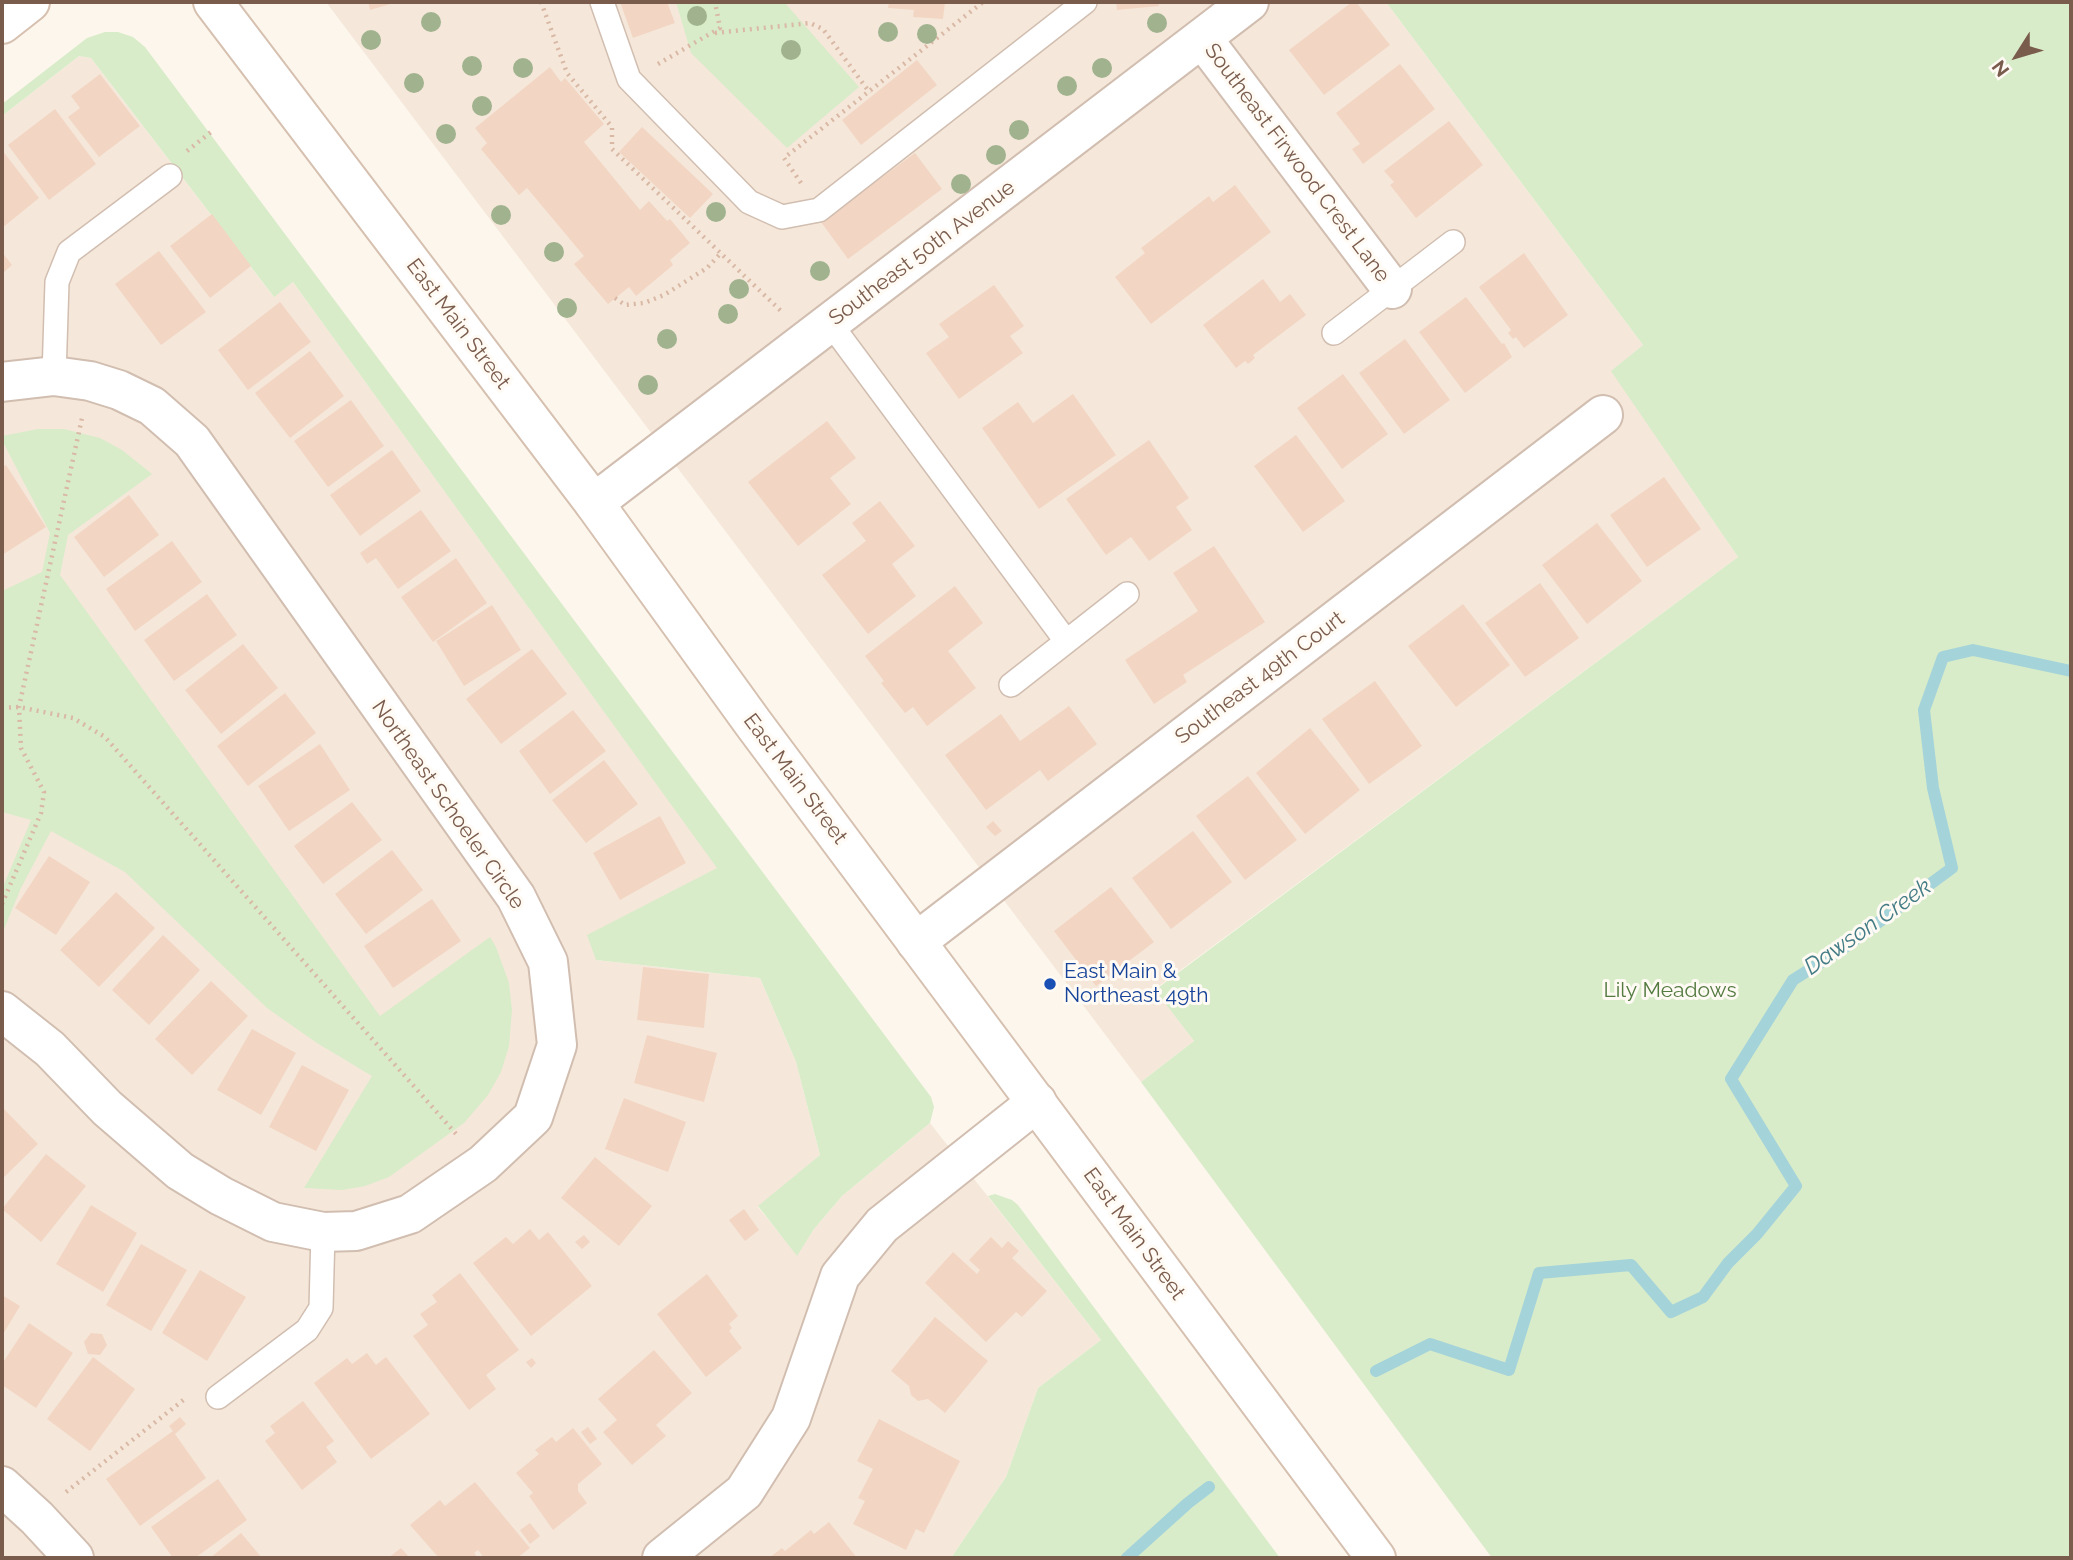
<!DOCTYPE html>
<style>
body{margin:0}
#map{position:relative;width:2073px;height:1560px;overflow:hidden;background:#fdf6ec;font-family:Raleway,sans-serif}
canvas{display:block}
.frame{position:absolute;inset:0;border:4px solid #7a5c4d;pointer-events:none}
.north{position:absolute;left:1982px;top:21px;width:70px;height:70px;-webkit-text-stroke:5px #fffaf3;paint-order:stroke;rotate:233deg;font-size:19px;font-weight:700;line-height:28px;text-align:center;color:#7a5c4d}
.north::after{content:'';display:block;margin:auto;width:24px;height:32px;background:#7a5c4d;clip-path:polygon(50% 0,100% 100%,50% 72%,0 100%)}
</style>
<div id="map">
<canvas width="2073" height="1560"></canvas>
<div class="frame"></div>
<div class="north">N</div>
</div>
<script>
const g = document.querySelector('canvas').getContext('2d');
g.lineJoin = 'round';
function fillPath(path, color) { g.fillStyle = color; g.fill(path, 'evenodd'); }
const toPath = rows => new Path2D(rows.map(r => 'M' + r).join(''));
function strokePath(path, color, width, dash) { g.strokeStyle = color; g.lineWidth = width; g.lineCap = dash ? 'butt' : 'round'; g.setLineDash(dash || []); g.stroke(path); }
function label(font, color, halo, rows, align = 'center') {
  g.font = font + ' Raleway,sans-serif'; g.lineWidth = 6; g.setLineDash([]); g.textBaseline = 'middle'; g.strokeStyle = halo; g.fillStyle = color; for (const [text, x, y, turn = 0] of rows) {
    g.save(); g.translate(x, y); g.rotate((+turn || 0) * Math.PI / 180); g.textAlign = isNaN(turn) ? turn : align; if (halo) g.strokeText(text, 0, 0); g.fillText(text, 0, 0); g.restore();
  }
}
fillPath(toPath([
 [326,2,1386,2,1643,345,1612,371,1738,557,1155,989,1194,1041,1141,1082],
 [79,56,91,58,273,296,293,282,718,868,596,960,760,978,796,1062,820,1155,758,1207,797,1255,814,1229,842,1196,930,1123,1101,1340,1038,1388,1006,1477,951,1558,2,1558,2,116]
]), '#f5e8da');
fillPath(toPath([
 [676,2,785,3,859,87,787,148,691,53],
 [1386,2,2071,2,2071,1558,1492,1558,1141,1082,1194,1041,1155,990,1738,557,1611,371,1643,345],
 [105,32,118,32,133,37,145,47,931,1097,934,1107,930,1123,842,1196,814,1229,797,1256,758,1206,820,1155,796,1062,760,978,596,960,587,935,717,868,293,282,274,297,91,58,79,56,2,116,2,104,87,38],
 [38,429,64,429,100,438,122,450,152,474,68,535,60,575,380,1016,490,937,496,947,509,983,512,1010,509,1046,501,1072,488,1095,464,1123,389,1177,365,1186,342,1190,304,1188,372,1076,317,1043,267,1008,125,872,51,831,21,888,2,934,2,889,31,820,2,812,2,591,42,572,50,533,2,440,2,436],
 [995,1194,1012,1200,1018,1205,1280,1558,951,1558,1006,1477,1038,1388,1101,1340,988,1196]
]), '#d8ecc9');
strokePath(toPath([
 [1376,1371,1430,1344,1509,1370,1539,1273,1631,1265,1671,1312,1703,1297,1728,1263,1757,1234,1796,1186,1731,1079,1793,980,1845,947,1952,868,1933,788,1924,710,1943,657,1973,650,2071,671],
 [1127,1558,1188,1503,1209,1487]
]), '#a5d3da', 12);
fillPath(toPath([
 [368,2,394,2,394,3,370,10],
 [620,2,667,2,675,23,633,38],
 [889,2,945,2,943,19,913,17,914,10,888,8],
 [1116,2,1158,2,1159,6,1117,10],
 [1352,2,1356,2,1390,45,1324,95,1289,50],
 [917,60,937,85,861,145,842,120],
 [1400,64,1435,109,1363,164,1352,149,1360,144,1336,113],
 [550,67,561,82,565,78,604,124,584,142,640,210,649,201,667,221,670,219,690,243,670,260,673,265,636,296,629,287,608,304,574,264,584,256,527,188,519,195,481,149,487,143,475,128],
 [100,74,140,126,99,157,68,117,80,108,71,96],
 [55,109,96,164,49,200,8,145],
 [1449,121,1483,165,1416,218,1390,185,1394,182,1384,171],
 [642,127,713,194,690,218,619,152],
 [2,150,39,198,2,228],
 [915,153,942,189,848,259,821,222],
 [1235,185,1271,232,1151,324,1115,277,1145,253,1141,248,1209,196,1213,202],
 [212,214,251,266,210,298,170,246],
 [159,251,206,312,161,345,115,284],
 [2,252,12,265,2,274],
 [1524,253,1568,315,1524,348,1516,337,1513,339,1508,333,1511,330,1479,287],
 [1263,279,1280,302,1290,294,1306,315,1253,355,1255,358,1248,364,1245,361,1236,368,1203,325],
 [994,285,1024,326,1010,336,1023,353,959,399,926,353,949,337,939,324],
 [1466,297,1502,344,1504,343,1512,357,1465,393,1419,332],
 [280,302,311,342,248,390,218,350],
 [1405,339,1450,400,1404,434,1359,373],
 [310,351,344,396,290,438,255,393],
 [1343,374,1388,434,1342,469,1297,408],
 [1073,394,1116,455,1039,509,982,428,1018,402,1033,423],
 [351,400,384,446,328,487,294,441],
 [827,421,856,458,830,478,851,504,798,546,748,482],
 [1296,435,1345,501,1303,532,1254,466],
 [1149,440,1189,498,1176,507,1192,530,1149,561,1131,537,1106,555,1066,499],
 [392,450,421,491,360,536,330,495],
 [6,465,46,527,2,555,2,467],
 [1664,477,1701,529,1647,567,1610,515],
 [129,495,159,535,104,577,74,537],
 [880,501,915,546,892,564,916,596,868,634,822,575,866,541,852,523],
 [421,510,451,551,398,589,376,558,367,564,360,553],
 [1597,523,1642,581,1587,624,1542,565],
 [172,541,202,582,135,631,106,589],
 [1214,546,1265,622,1183,675,1187,682,1154,704,1125,660,1198,611,1173,573],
 [456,558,487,603,433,642,401,597],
 [1540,583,1579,638,1525,677,1485,623],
 [955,586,983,623,948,651,976,688,927,726,913,707,905,713,881,683,884,681,865,656],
 [207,594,237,635,174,681,144,640],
 [1463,604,1510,665,1456,707,1408,646],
 [492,605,521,650,464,686,436,641],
 [243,644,278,688,221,734,185,690],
 [532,649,567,694,501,744,466,699],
 [1375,681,1422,746,1369,784,1322,719],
 [285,693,316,733,248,786,217,746],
 [1069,706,1097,744,1048,781,1040,770,986,810,945,755,1001,714,1020,741],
 [573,710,606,751,550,794,519,751],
 [1310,728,1360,790,1305,834,1256,773],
 [320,744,350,790,289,831,258,786],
 [604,760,638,804,586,843,552,800],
 [1248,776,1297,840,1245,880,1196,816],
 [352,802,382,840,323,884,294,846],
 [660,816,686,863,620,900,593,853],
 [993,821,1002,831,995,836,986,827],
 [1193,831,1232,882,1171,929,1132,878],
 [392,850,423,890,366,934,335,894],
 [49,856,90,882,56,935,15,908],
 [1111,887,1154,942,1096,986,1054,931],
 [116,892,155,928,99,987,60,950],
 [432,899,461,941,393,988,364,946],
 [163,935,200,970,149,1025,112,990],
 [643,967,709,974,704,1028,637,1020],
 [211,981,248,1016,192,1075,155,1039],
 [252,1029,296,1053,261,1115,217,1090],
 [647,1035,717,1053,704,1102,634,1083],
 [302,1065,349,1090,316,1151,269,1127],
 [624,1098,686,1122,668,1172,605,1149],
 [2,1107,38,1144,2,1179],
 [46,1154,86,1186,41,1242,2,1209],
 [595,1157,652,1206,619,1246,561,1198],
 [91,1205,137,1233,103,1292,56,1264],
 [744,1209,759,1230,745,1241,729,1220],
 [530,1229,539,1240,548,1232,592,1286,531,1336,473,1263,506,1237,513,1244],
 [584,1235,590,1242,582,1249,575,1242],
 [991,1237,1002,1248,1008,1241,1019,1251,1012,1258,1047,1291,1022,1317,1016,1312,986,1342,925,1283,953,1252,977,1274,980,1270,969,1260],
 [141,1244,187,1270,151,1331,106,1305],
 [200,1270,246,1297,207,1361,162,1333],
 [460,1273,519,1350,486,1375,496,1389,469,1410,413,1336,428,1325,420,1314,437,1302,432,1295],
 [707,1274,738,1316,729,1324,732,1328,729,1331,742,1348,706,1377,657,1314],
 [2,1295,20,1306,2,1336],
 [935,1317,988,1361,945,1413,928,1399,918,1401,911,1395,909,1386,891,1371],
 [29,1323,73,1353,36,1408,2,1385,2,1364],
 [91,1333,102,1334,107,1345,100,1355,88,1354,84,1342],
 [654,1350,692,1393,656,1425,666,1436,632,1465,603,1432,617,1420,598,1399],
 [367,1353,376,1365,386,1357,430,1414,371,1459,314,1383,347,1358,352,1364],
 [93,1357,135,1389,90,1451,47,1419],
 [532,1358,536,1363,531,1368,526,1362],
 [303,1401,334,1441,326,1447,337,1462,302,1490,265,1441,275,1433,270,1426],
 [180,1417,186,1424,175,1434,206,1478,140,1526,106,1479,173,1431,169,1426],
 [879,1419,960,1461,924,1533,916,1529,906,1550,853,1524,865,1501,858,1498,873,1469,857,1461],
 [588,1427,597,1439,590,1444,581,1432],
 [573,1428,602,1464,578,1484,578,1491,587,1503,553,1530,529,1496,533,1493,516,1473,539,1454,535,1450,552,1437,556,1442],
 [218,1479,247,1520,195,1558,173,1558,151,1527],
 [475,1482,530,1548,517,1558,484,1558,478,1550,474,1553,478,1558,439,1558,410,1525,440,1500,445,1506],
 [829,1522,857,1558,769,1558,782,1548,785,1551,811,1530,814,1534],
 [530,1523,540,1536,530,1544,520,1530],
 [241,1533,262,1558,210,1558],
 [401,1548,410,1558,388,1558]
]), '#f3d5c3');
const lane = toPath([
 [602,2,629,79,749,202,782,217,819,210,1085,2],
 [830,323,1066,641],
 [1334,333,1453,242],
 [54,376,57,282,69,252,170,176],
 [1011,685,1127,594],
 [218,1397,307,1330,321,1308,323,1232]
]);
const street = toPath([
 [1202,38,1392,289],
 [2,382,54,376,90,381,119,390,152,406,192,441,516,897,548,962,557,1045,533,1117,483,1164,410,1214,356,1231,323,1232,273,1222,221,1196,180,1171,107,1108,50,1049,2,1011],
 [594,503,1249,2],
 [916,942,1603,415],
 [2,1486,37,1518,74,1558],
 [662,1558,744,1492,791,1418,840,1276,882,1225,1037,1102]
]);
const secondary = toPath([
 [213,2,594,503,753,723,1376,1558],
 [2,24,30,2]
]);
strokePath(lane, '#d1beb0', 26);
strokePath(street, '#d1beb0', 42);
strokePath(secondary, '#d6c0b0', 42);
strokePath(toPath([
 [541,2,567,73,612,127,612,149,781,311],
 [715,33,810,23,823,29,870,93],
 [658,64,720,28,715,2],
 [187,151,211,132],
 [801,183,784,158,983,2],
 [615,298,625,305,644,303,664,295,707,268,721,253],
 [2,708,19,707,73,718,105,737,457,1135],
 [2,904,41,813,44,792,21,748,19,707,82,418],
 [66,1492,186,1398]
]), '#d9b8a5', 4.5, [2, 5]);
strokePath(lane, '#fff', 23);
strokePath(street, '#fff', 38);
strokePath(secondary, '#fff', 38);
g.fillStyle = '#a0b28e';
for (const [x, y] of [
 [697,16],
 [431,22],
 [1157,23],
 [888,32],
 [927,34],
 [371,40],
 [791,50],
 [472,66],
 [523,68],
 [1102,68],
 [414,83],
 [1067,86],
 [482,106],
 [1019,130],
 [446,134],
 [996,155],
 [961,184],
 [716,212],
 [501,215],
 [554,252],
 [820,271],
 [739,289],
 [567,308],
 [728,314],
 [667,339],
 [648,385]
]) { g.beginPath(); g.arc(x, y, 10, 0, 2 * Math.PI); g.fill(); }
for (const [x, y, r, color] of [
 [1050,984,7,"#1a4fb4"]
]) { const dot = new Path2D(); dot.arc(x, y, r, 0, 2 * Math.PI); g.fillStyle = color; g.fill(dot); strokePath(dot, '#fffaf3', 2.5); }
label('21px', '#7a5c4d', '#fffaf3', [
 ["Southeast Firwood Crest Lane",1297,163,53],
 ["Southeast 50th Avenue",922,253,-37],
 ["East Main Street",458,324,53],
 ["Southeast 49th Court",1260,678,-37],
 ["East Main Street",795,779,53],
 ["Northeast Schoeler Circle",448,805,55],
 ["East Main Street",1134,1234,54]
]);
label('21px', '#164399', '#fffaf3', [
 ["East Main &",1064,972],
 ["Northeast 49th",1064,996]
], 'left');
label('21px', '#537a41', '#fffaf3', [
 ["Lily Meadows",1670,991]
]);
label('italic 23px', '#437c86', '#fffaf3', [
 ["Dawson Creek",1868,927,-35]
]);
</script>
